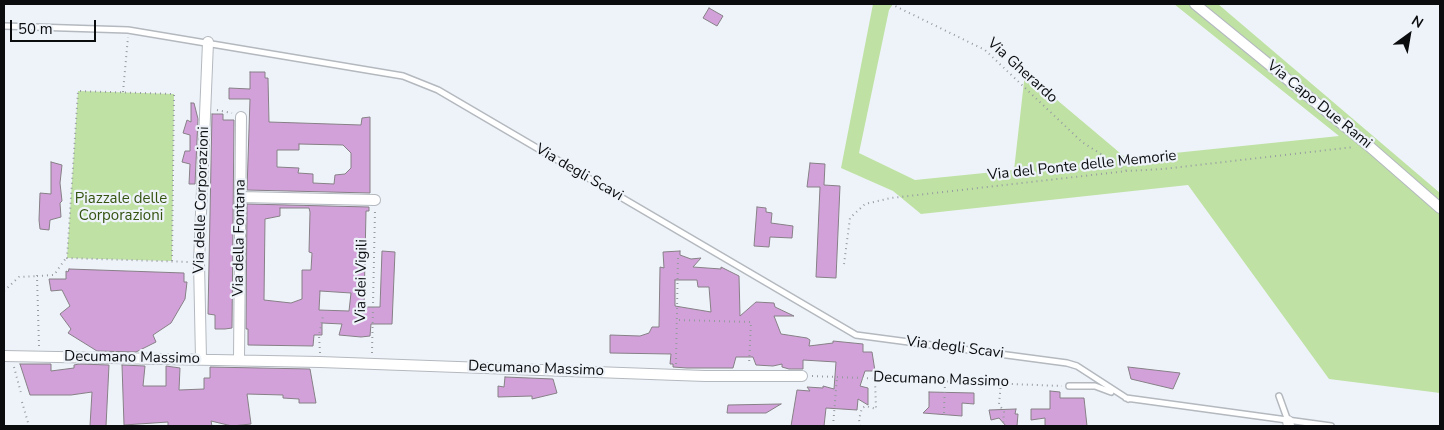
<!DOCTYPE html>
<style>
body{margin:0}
#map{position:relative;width:1444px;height:430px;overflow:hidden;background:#eef3fa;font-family:"Nunito Sans",sans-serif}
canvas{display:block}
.frame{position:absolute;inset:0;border:5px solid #0a0c0e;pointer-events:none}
.north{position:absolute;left:1384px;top:10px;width:50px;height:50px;-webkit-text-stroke:4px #eef3fa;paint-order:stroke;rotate:32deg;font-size:14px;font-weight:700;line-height:20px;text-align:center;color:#0a0c0e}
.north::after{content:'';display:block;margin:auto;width:18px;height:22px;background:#0a0c0e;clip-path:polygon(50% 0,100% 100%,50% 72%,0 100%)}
.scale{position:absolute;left:10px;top:20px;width:86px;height:22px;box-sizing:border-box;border:2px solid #0a0c0e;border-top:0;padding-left:6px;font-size:15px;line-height:18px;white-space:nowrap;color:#0a0c0e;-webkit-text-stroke:4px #eef3fa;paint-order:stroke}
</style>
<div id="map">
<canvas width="1444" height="430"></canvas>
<div class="frame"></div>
<div class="north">N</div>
<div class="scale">50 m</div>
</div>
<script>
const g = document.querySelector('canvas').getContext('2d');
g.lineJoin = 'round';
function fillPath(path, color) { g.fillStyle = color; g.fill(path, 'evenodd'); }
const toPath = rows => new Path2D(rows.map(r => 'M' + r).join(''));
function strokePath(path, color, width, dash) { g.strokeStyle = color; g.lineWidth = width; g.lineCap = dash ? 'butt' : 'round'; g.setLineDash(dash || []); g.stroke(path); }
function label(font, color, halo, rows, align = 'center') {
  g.font = font + ' "Nunito Sans",sans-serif'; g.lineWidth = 4.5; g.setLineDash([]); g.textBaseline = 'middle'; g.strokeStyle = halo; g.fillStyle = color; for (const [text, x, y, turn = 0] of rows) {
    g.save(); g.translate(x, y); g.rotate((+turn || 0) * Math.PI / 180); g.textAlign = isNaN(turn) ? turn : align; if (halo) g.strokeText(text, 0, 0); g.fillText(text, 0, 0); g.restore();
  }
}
fillPath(toPath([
 [873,4,893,4,889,10,859,153,915,180,1014,170,1025,73,1126,158,1339,136,1174,4,1218,4,1440,193,1440,393,1329,379,1188,185,921,214,893,191,841,168],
 [78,91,174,94,172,261,67,258]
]), '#bfe2a4');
const building = toPath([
 [709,8,723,16,717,26,703,18,709,8],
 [250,72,265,72,265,78,268,78,269,122,361,125,362,118,370,117,370,193,247,190,250,99,229,99,229,88,250,89,250,72],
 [299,144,343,145,351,153,351,168,345,174,335,175,334,184,313,183,313,174,298,173,299,168,277,167,277,150,299,150,299,144],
 [191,103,194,103,198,119,195,184,189,184,190,164,182,162,185,151,190,151,190,135,183,133,187,120,191,122,191,103],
 [212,114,223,114,223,120,234,120,232,328,225,329,215,329,215,315,208,314,212,114],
 [51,162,62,165,60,183,62,201,60,203,61,217,50,220,49,230,40,229,39,220,40,193,51,194,51,162],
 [810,163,825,164,824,185,840,186,836,278,816,277,820,187,807,187,810,163],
 [247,204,369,207,369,211,366,211,364,307,380,307,382,251,395,252,392,324,371,324,370,336,361,337,339,335,342,324,322,323,322,335,314,335,313,346,248,345,248,329,246,329,247,204],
 [280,208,309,208,310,212,309,252,312,253,311,270,302,270,302,299,291,303,264,300,265,219,280,216,280,208],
 [320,291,351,293,349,311,319,310,320,291],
 [757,207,766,208,766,212,772,213,771,223,793,226,792,238,770,237,769,247,754,246,757,207],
 [680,251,680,255,691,259,701,258,693,267,721,269,721,267,739,276,740,316,756,302,774,303,775,307,794,316,774,316,781,334,807,338,810,340,809,346,833,343,833,341,863,344,863,352,872,352,875,371,865,371,860,386,868,388,868,405,858,399,857,410,826,408,824,426,791,426,797,390,810,391,807,387,823,388,823,386,834,389,836,362,803,360,803,369,789,369,782,367,782,364,773,366,756,365,753,357,736,357,733,368,687,368,673,367,673,364,670,364,671,354,610,353,610,335,640,336,649,333,652,327,659,327,660,267,664,268,663,252,680,251],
 [675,280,697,280,698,287,709,287,711,312,675,306,675,280],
 [69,269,184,273,184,282,187,282,185,299,171,323,153,335,156,342,136,352,97,351,68,333,71,329,60,314,70,306,62,290,51,291,49,279,66,279,66,271,68,272,69,269],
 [20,364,51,364,51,371,74,368,74,365,79,364,109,365,106,426,90,426,92,392,71,395,30,395,20,364],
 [122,365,145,366,143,386,166,386,166,366,180,368,179,390,204,389,204,378,210,378,210,367,310,369,316,403,299,403,299,399,283,398,283,395,247,394,251,424,232,426,211,421,212,426,168,426,168,422,124,425,122,365],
 [1128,367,1180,373,1173,389,1131,379,1128,367],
 [505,377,553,379,557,393,532,399,532,396,498,397,498,386,504,387,505,377],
 [1050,391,1060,392,1060,398,1084,398,1087,426,1045,426,1045,418,1031,420,1031,409,1050,409,1050,391],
 [929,392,974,393,974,404,962,403,962,416,923,413,929,407,929,392],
 [781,404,766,413,727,413,728,405,781,404],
 [1016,409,1015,414,1018,414,1017,426,1006,426,999,418,991,420,989,410,1016,409]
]);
fillPath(building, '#d2a1d9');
strokePath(building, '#868086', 1);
const lane = toPath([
 [4,26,128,30,403,76,438,90,856,335,1067,363,1077,366,1128,399],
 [1069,386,1095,386,1111,392],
 [1279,396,1288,421],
 [1126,398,1331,426]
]);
const street = toPath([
 [1195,4,1369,146,1440,208],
 [241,197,375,200],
 [4,356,320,362,705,376,802,376],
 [201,359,199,262,208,42],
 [239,360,241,117],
 [1288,421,1289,426]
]);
strokePath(lane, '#b4b9bf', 8);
strokePath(street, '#b4b9bf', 12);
strokePath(toPath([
 [891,4,985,50,1082,142,1126,170],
 [123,92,128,37],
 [217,110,232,113],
 [172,261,174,94,78,91,67,258,189,262],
 [844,264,850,218,865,204,891,198,1127,171,1163,169,1354,147],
 [4,291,19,277,37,276],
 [679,320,751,322,749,365],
 [39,346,37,276,54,275,66,258],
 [320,353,319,335,323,316],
 [372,353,375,210],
 [676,364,678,256],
 [14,367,21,393],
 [812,376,1062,386],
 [1001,383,999,404,1004,412,1003,426],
 [22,402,29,426],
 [944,413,945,381],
 [833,426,837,377],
 [860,426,859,419,862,408,866,406,876,409,875,379]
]), '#979ba0', 2, [1, 4]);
strokePath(lane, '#fff', 5);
strokePath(street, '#fff', 10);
label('15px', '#0a0c0e', '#eef3fa', [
 ["Via Gherardo",1022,71,42],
 ["Via Capo Due Rami",1319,105,39],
 ["Via del Ponte delle Memorie",1082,166,-6],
 ["Via degli Scavi",579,173,30],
 ["Via delle Corporazioni",202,200,-88],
 ["Via della Fontana",240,238,-89],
 ["Via dei Vigili",362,281,-89],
 ["Via degli Scavi",955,348,7],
 ["Decumano Massimo",132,358,1],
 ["Decumano Massimo",536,369,2],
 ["Decumano Massimo",941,380,2]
]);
label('15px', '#345310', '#eef3fa', [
 ["Piazzale delle",121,199],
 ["Corporazioni",121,216]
]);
</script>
